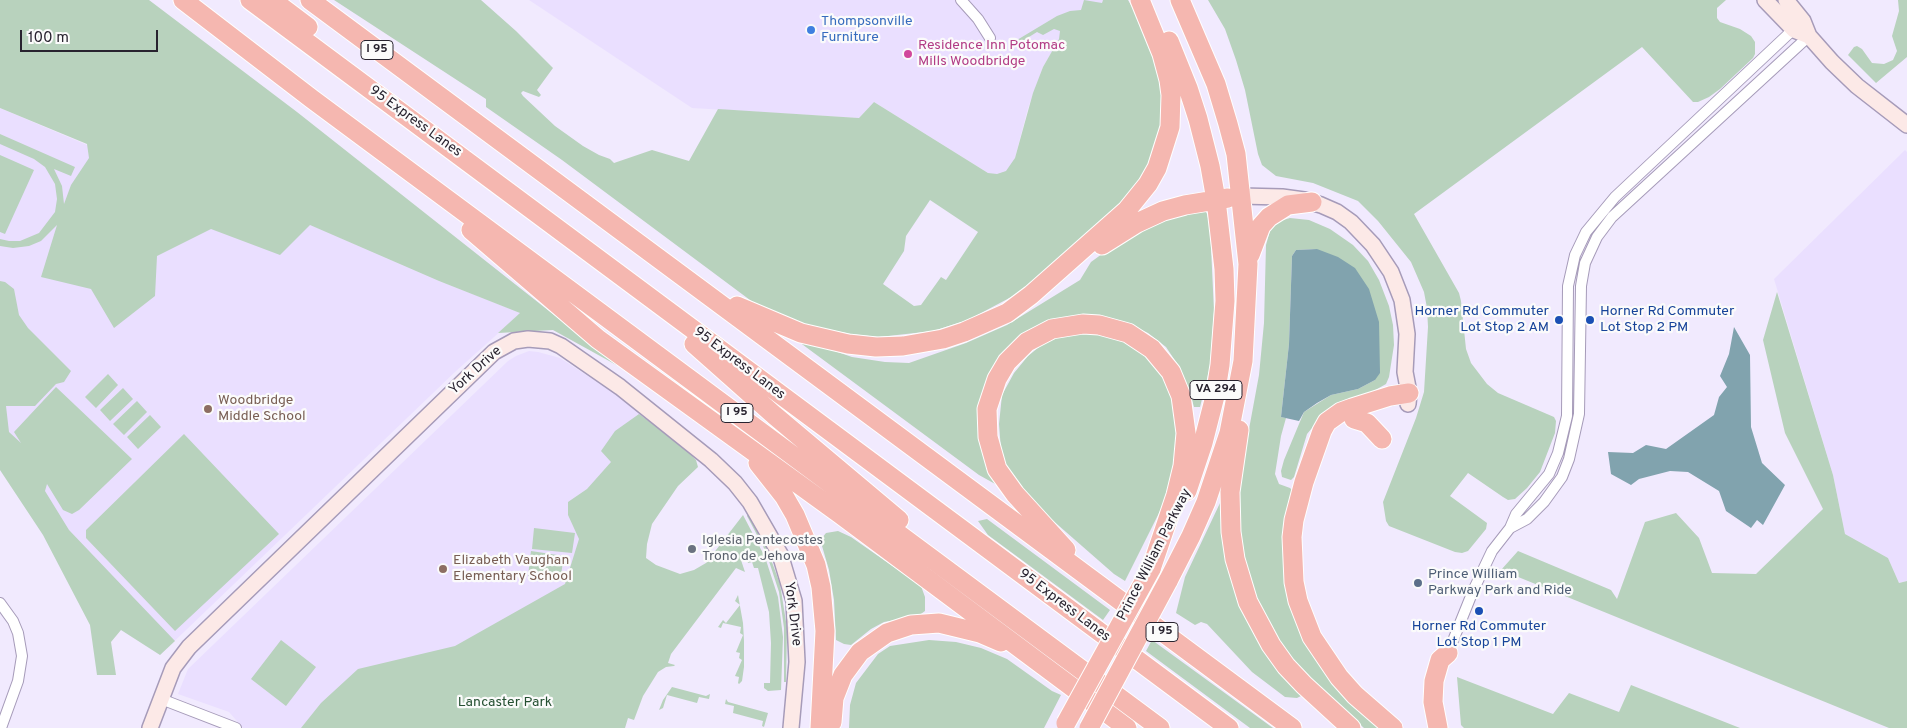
<!DOCTYPE html>
<style>
body{margin:0}
#map{position:relative;width:1907px;height:728px;overflow:hidden;background:#f1eafe;font-family:Overpass,sans-serif}
canvas{display:block}
.scale{position:absolute;left:20px;top:30px;width:138px;height:22px;box-sizing:border-box;border:2px solid #28232f;border-top:0;padding-left:6px;font-size:15px;line-height:18px;white-space:nowrap;color:#28232f;-webkit-text-stroke:4px #fbfbfb;paint-order:stroke}
</style>
<div id="map">
<canvas width="1907" height="728"></canvas>
<div class="scale">100 m</div>
</div>
<script>
const g = document.querySelector('canvas').getContext('2d');
g.lineJoin = 'round';
function fillPath(path, color) { g.fillStyle = color; g.fill(path, 'evenodd'); }
const toPath = rows => new Path2D(rows.map(r => 'M' + r).join(''));
function strokePath(path, color, width, dash) { g.strokeStyle = color; g.lineWidth = width; g.lineCap = dash ? 'butt' : 'round'; g.setLineDash(dash || []); g.stroke(path); }
function label(font, color, halo, rows, align = 'center') {
  g.font = font + ' Overpass,sans-serif'; g.lineWidth = 4.5; g.setLineDash([]); g.textBaseline = 'middle'; g.strokeStyle = halo; g.fillStyle = color; for (const [text, x, y, turn = 0] of rows) {
    g.save(); g.translate(x, y); g.rotate((+turn || 0) * Math.PI / 180); g.textAlign = isNaN(turn) ? turn : align; if (halo) g.strokeText(text, 0, 0); g.fillText(text, 0, 0); g.restore();
  }
}
fillPath(toPath([
 [529,0,1103,0,1102,3,1081,13,1062,34,1043,67,1028,108,1010,177,988,173,874,102,859,118,692,108],
 [0,108,87,145,279,211,439,281,521,313,456,371,160,655,0,470],
 [1905,150,1907,152,1907,581,1899,583,1888,558,1845,534,1833,475,1774,279],
 [529,351,538,352,560,358,611,391,684,447,513,677,353,728,243,728,229,712,178,694,188,669,508,361,516,356]
]), '#eadfff');
fillPath(toPath([
 [0,0,149,0,297,112,620,367,553,330,498,333,520,313,439,281,310,225,280,255,211,229,157,256,155,296,114,328,91,289,41,277,57,225,41,241,29,246,13,248,0,246,0,239,9,241,20,241,39,233,55,212,57,199,55,184,45,167,34,159,0,144,0,134,75,167,71,176,54,169,62,186,64,204,71,185,89,158,87,144,0,108],
 [334,0,481,0,516,31,553,68,537,90,541,95,539,97,523,91,521,93,523,96,555,126,583,146,599,155,610,159,614,163,652,150,689,161,718,109,859,118,874,102,988,173,997,174,1006,171,1015,158,1033,93,1043,67,1059,39,1060,31,1054,29,1043,35,1037,32,1016,45,1017,40,1057,16,1070,11,1081,10,1084,0,1102,3,1103,0,1128,0,1159,54,1166,131,1137,191,1041,275,1015,295,968,320,933,331,879,337,851,334,807,325,770,312,754,303,562,160,486,107,486,99],
 [930,200,978,232,946,280,941,277,921,305,914,306,883,284,904,251,906,236],
 [1208,0,1726,0,1717,8,1717,18,1720,22,1740,29,1751,36,1755,42,1755,54,1753,58,1720,89,1709,97,1698,102,1693,102,1642,47,1414,214,1459,293,1461,301,1466,349,1471,363,1487,384,1498,393,1554,417,1556,421,1555,433,1540,472,1527,488,1515,499,1508,500,1503,497,1468,473,1450,496,1487,523,1486,529,1468,551,1462,553,1455,552,1389,526,1386,521,1383,502,1416,418,1424,392,1428,327,1427,308,1424,292,1411,262,1378,221,1358,201,1313,183,1276,176,1262,165,1258,154,1245,90,1236,60,1225,29],
 [1898,0,1907,0,1907,57,1876,83,1848,55,1854,47,1857,46,1862,49,1872,63,1884,64,1893,60,1897,51,1892,36,1899,11],
 [0,155,34,170,5,234,0,232],
 [1204,208,1207,214,1210,226,1214,311,1210,367,1200,407,1194,407,1189,390,1178,365,1166,347,1148,333,1131,325,1084,317,995,370,997,485,979,475,791,336,852,357,885,362,909,363,966,343,1007,325,1080,280,1091,262,1124,238,1172,217],
 [1290,218,1309,220,1330,229,1353,245,1368,261,1379,280,1389,306,1393,325,1394,345,1389,377,1386,384,1370,393,1322,416,1307,434,1294,477,1291,480,1282,477,1281,471,1284,460,1304,412,1331,395,1358,389,1375,380,1317,249,1296,250,1292,256,1289,344,1281,417,1286,418,1281,436,1275,474,1279,484,1290,488,1293,491,1296,612,1382,728,1364,728,1298,668,1269,625,1258,602,1245,563,1239,530,1240,478,1259,375,1264,323,1266,245,1271,227,1280,221],
 [0,281,5,282,14,289,19,315,28,328,71,371,64,382,56,384,35,406,6,406,9,432,21,443,14,432,56,387,132,459,79,510,72,514,63,510,47,484,45,491,69,530,175,641,160,655,121,630,111,642,116,675,97,675,90,625,43,535,0,470],
 [1777,292,1833,475,1845,534,1888,558,1899,583,1907,581,1907,728,1889,728,1501,570,1518,551,1611,590,1617,599,1645,522,1676,513,1699,538,1712,573,1756,574,1823,509,1785,433,1763,340],
 [1091,331,1128,339,1161,367,1181,414,1174,474,1165,501,1125,581,1114,574,1042,511,1008,471,1001,450,999,424,1002,395,1014,373,1028,356,1044,343,1060,336],
 [108,374,118,385,96,408,85,397],
 [123,388,133,399,110,421,100,410],
 [137,401,147,412,124,435,113,424],
 [639,414,684,447,696,460,698,467,678,486,652,524,647,544,646,558,656,565,680,574,694,570,706,563,743,515,765,557,778,597,783,637,781,690,768,691,764,688,764,683,770,683,771,643,769,612,758,568,754,568,752,562,748,563,746,558,741,560,745,572,736,568,671,654,668,663,675,665,674,666,666,667,658,672,643,696,634,720,628,718,625,728,301,728,321,703,358,669,455,646,565,584,579,539,568,515,568,502,587,489,611,462,601,451,615,431],
 [150,415,161,427,138,449,127,437],
 [184,434,279,534,175,631,86,538,86,530],
 [1225,501,1227,541,1303,695,1297,698,1285,697,1252,672,1207,624,1201,622,1195,625,1176,613,1185,577,1220,503],
 [748,514,765,543,780,584,787,628,786,682,784,682,784,628,779,592,766,552,747,516],
 [987,519,1110,610,1103,620,988,535,978,521],
 [534,528,575,533,572,553,532,549],
 [838,531,851,537,921,586,925,597,925,611,918,616,884,622,871,629,851,645,844,644,836,640,834,600,829,570,822,546,822,538,826,533],
 [531,551,564,556,560,581,528,576],
 [738,595,743,623,744,641,744,667,742,681,739,684,738,683,739,677,735,676,742,660,739,658,740,653,736,652,743,635,740,633,741,627,723,623,721,628,718,627,723,620,726,623,740,605,735,601],
 [281,640,316,667,286,706,251,679],
 [929,640,956,642,981,648,1007,659,1052,691,1061,695,1044,728,849,728,850,705,856,683,878,654,890,646],
 [1152,640,1273,728,1250,728,1146,651],
 [1457,677,1553,714,1569,693,1619,712,1631,685,1740,728,1464,728,1461,725],
 [672,687,706,696,710,694,709,699,699,697,697,703,667,695,663,708,659,710,663,700],
 [726,699,728,702,768,713,764,727,762,726,763,721,733,713,734,706,725,704]
]), '#b8d2bd');
fillPath(toPath([
 [1317,249,1338,257,1355,268,1369,289,1379,322,1380,373,1375,380,1358,389,1331,395,1317,403,1304,412,1299,421,1281,417,1289,344,1292,256,1296,250],
 [1734,327,1750,355,1751,427,1762,463,1785,485,1763,525,1757,520,1751,528,1726,511,1719,491,1688,472,1670,471,1639,479,1631,485,1611,474,1608,452,1633,453,1646,445,1666,449,1714,415,1719,397,1727,387,1720,376,1729,354]
]), '#81a3ae');
const street = toPath([
 [961,0,978,19,990,38],
 [1510,528,1527,519,1544,502,1562,477,1569,459,1579,414,1581,286,1585,263,1597,237,1612,217,1809,36],
 [0,603,13,621,18,633,22,656,18,681,1,728],
 [1448,653,1473,591,1492,551,1510,528,1516,514,1549,474,1558,453,1567,416,1568,286,1575,255,1586,232,1615,197,1797,26],
 [161,699,236,728]
]);
const secondary = toPath([
 [1765,0,1794,30,1809,36],
 [1786,0,1803,21,1809,36,1832,62,1857,86,1907,125],
 [1241,196,1282,197,1304,200,1321,205,1337,212,1351,222,1373,245,1391,272,1402,300,1407,334,1405,372,1409,393,1408,404],
 [150,728,173,668,189,647,494,352,514,341,528,339,550,341,561,346,620,387,711,460,735,483,750,502,780,554,794,601,797,662,791,728]
]);
const highway = toPath([
 [183,0,312,99,1160,728],
 [250,0,1229,728],
 [272,0,308,27],
 [310,0,1292,728],
 [1169,41,1188,88,1198,119,1210,166,1216,200,1224,269,1225,301,1220,365,1215,396,1203,443,1187,491],
 [471,230,598,339,840,514,1127,728],
 [1102,245,1137,223,1163,211,1185,205,1228,198],
 [1250,255,1261,226,1269,217,1288,205,1312,202],
 [737,306,801,333,848,344,876,347,903,346,943,339,964,332,1007,313,1031,295,1127,210,1148,184,1157,168,1170,127,1171,95,1169,80,1162,54,1140,0],
 [694,344,774,415,899,520],
 [1354,419,1367,423,1382,439],
 [1239,430,1230,492,1231,532,1235,559,1248,602,1271,645,1286,666,1304,685,1351,728],
 [758,463,784,496,795,515,816,565,821,587,825,631,820,728],
 [1066,550,1015,494,997,469,988,437,987,409,997,379,1007,362,1027,342,1052,329,1083,324,1099,325,1128,333,1152,349,1171,372,1181,396,1186,433,1183,466,1176,495,1151,569],
 [1168,581,1191,536,1206,502,1229,433,1243,361,1248,264,1236,154,1228,124,1216,84,1180,0],
 [832,722,834,698,843,675,860,652,887,633,911,625,939,623,980,633,1001,642],
 [1393,728,1355,695,1339,677,1312,637,1298,601,1294,582,1292,537,1294,520,1304,482,1322,431,1327,422,1341,412,1352,408,1390,396,1409,393],
 [1438,728,1433,702,1434,681,1440,660,1448,653]
]);
strokePath(street, '#a69bb9', 12);
strokePath(secondary, '#a69bb9', 18);
strokePath(highway, '#fff', 21);
strokePath(street, '#fff', 10);
strokePath(secondary, '#fce9e7', 15);
strokePath(highway, '#f5b7b0', 19);
const highwayBridge = toPath([
 [1066,723,1151,569],
 [1089,728,1168,581]
]);
strokePath(highwayBridge, '#fff', 21, []);
strokePath(highwayBridge, '#f5b7b0', 19);
for (const [x, y, r, color] of [
 [811,30,5,"#3f7fe0"],
 [908,54,5,"#d1479c"],
 [1559,320,5,"#1a4fb4"],
 [1590,320,5,"#1a4fb4"],
 [208,409,5,"#8d6e63"],
 [692,549,5,"#6b7280"],
 [443,569,5,"#8d6e63"],
 [1418,583,5,"#5c6f8a"],
 [1479,611,5,"#1a4fb4"]
]) { const dot = new Path2D(); dot.arc(x, y, r, 0, 2 * Math.PI); g.fillStyle = color; g.fill(dot); strokePath(dot, '#fbfbfb', 2); }
for (const [x, y, w] of [
 [377,50,32],
 [1216,390,52],
 [737,413,32],
 [1162,632,32]
]) { const box = new Path2D(); box.roundRect(x - w / 2, y - 9.5, w, 19, 4); g.fillStyle = '#fbfbfb'; g.fill(box); strokePath(box, '#28232f', 1); }
label('bold 12px', '#28232f', null, [
 ["I 95",377,50],
 ["VA 294",1216,390],
 ["I 95",737,413],
 ["I 95",1162,632]
]);
label('14px', '#366cbe', '#fbfbfb', [
 ["Thompsonville",821,22],
 ["Furniture",821,38]
], 'left');
label('14px', '#b23c85', '#fbfbfb', [
 ["Residence Inn Potomac",918,46],
 ["Mills Woodbridge",918,62]
], 'left');
label('14px', '#28232f', '#fbfbfb', [
 ["95 Express Lanes",415,122,36],
 ["95 Express Lanes",739,364,37],
 ["York Drive",476,371,-42],
 ["Prince William Parkway",1155,555,-63],
 ["95 Express Lanes",1064,606,37],
 ["York Drive",792,614,83]
]);
label('14px', '#164399', '#fbfbfb', [
 ["Horner Rd Commuter",1549,312],
 ["Lot Stop 2 AM",1549,328],
 ["Horner Rd Commuter",1600,312,"left"],
 ["Lot Stop 2 PM",1600,328,"left"],
 ["Horner Rd Commuter",1479,627,"center"],
 ["Lot Stop 1 PM",1479,643,"center"]
], 'right');
label('14px', '#785e54', '#fbfbfb', [
 ["Woodbridge",218,401],
 ["Middle School",218,417],
 ["Elizabeth Vaughan",453,561],
 ["Elementary School",453,577]
], 'left');
label('14px', '#5b616d', '#fbfbfb', [
 ["Iglesia Pentecostes",702,541],
 ["Trono de Jehova",702,557]
], 'left');
label('14px', '#4e5e75', '#fbfbfb', [
 ["Prince William",1428,575],
 ["Parkway Park and Ride",1428,591]
], 'left');
label('14px', '#244f31', '#fbfbfb', [
 ["Lancaster Park",505,703]
]);
</script>
